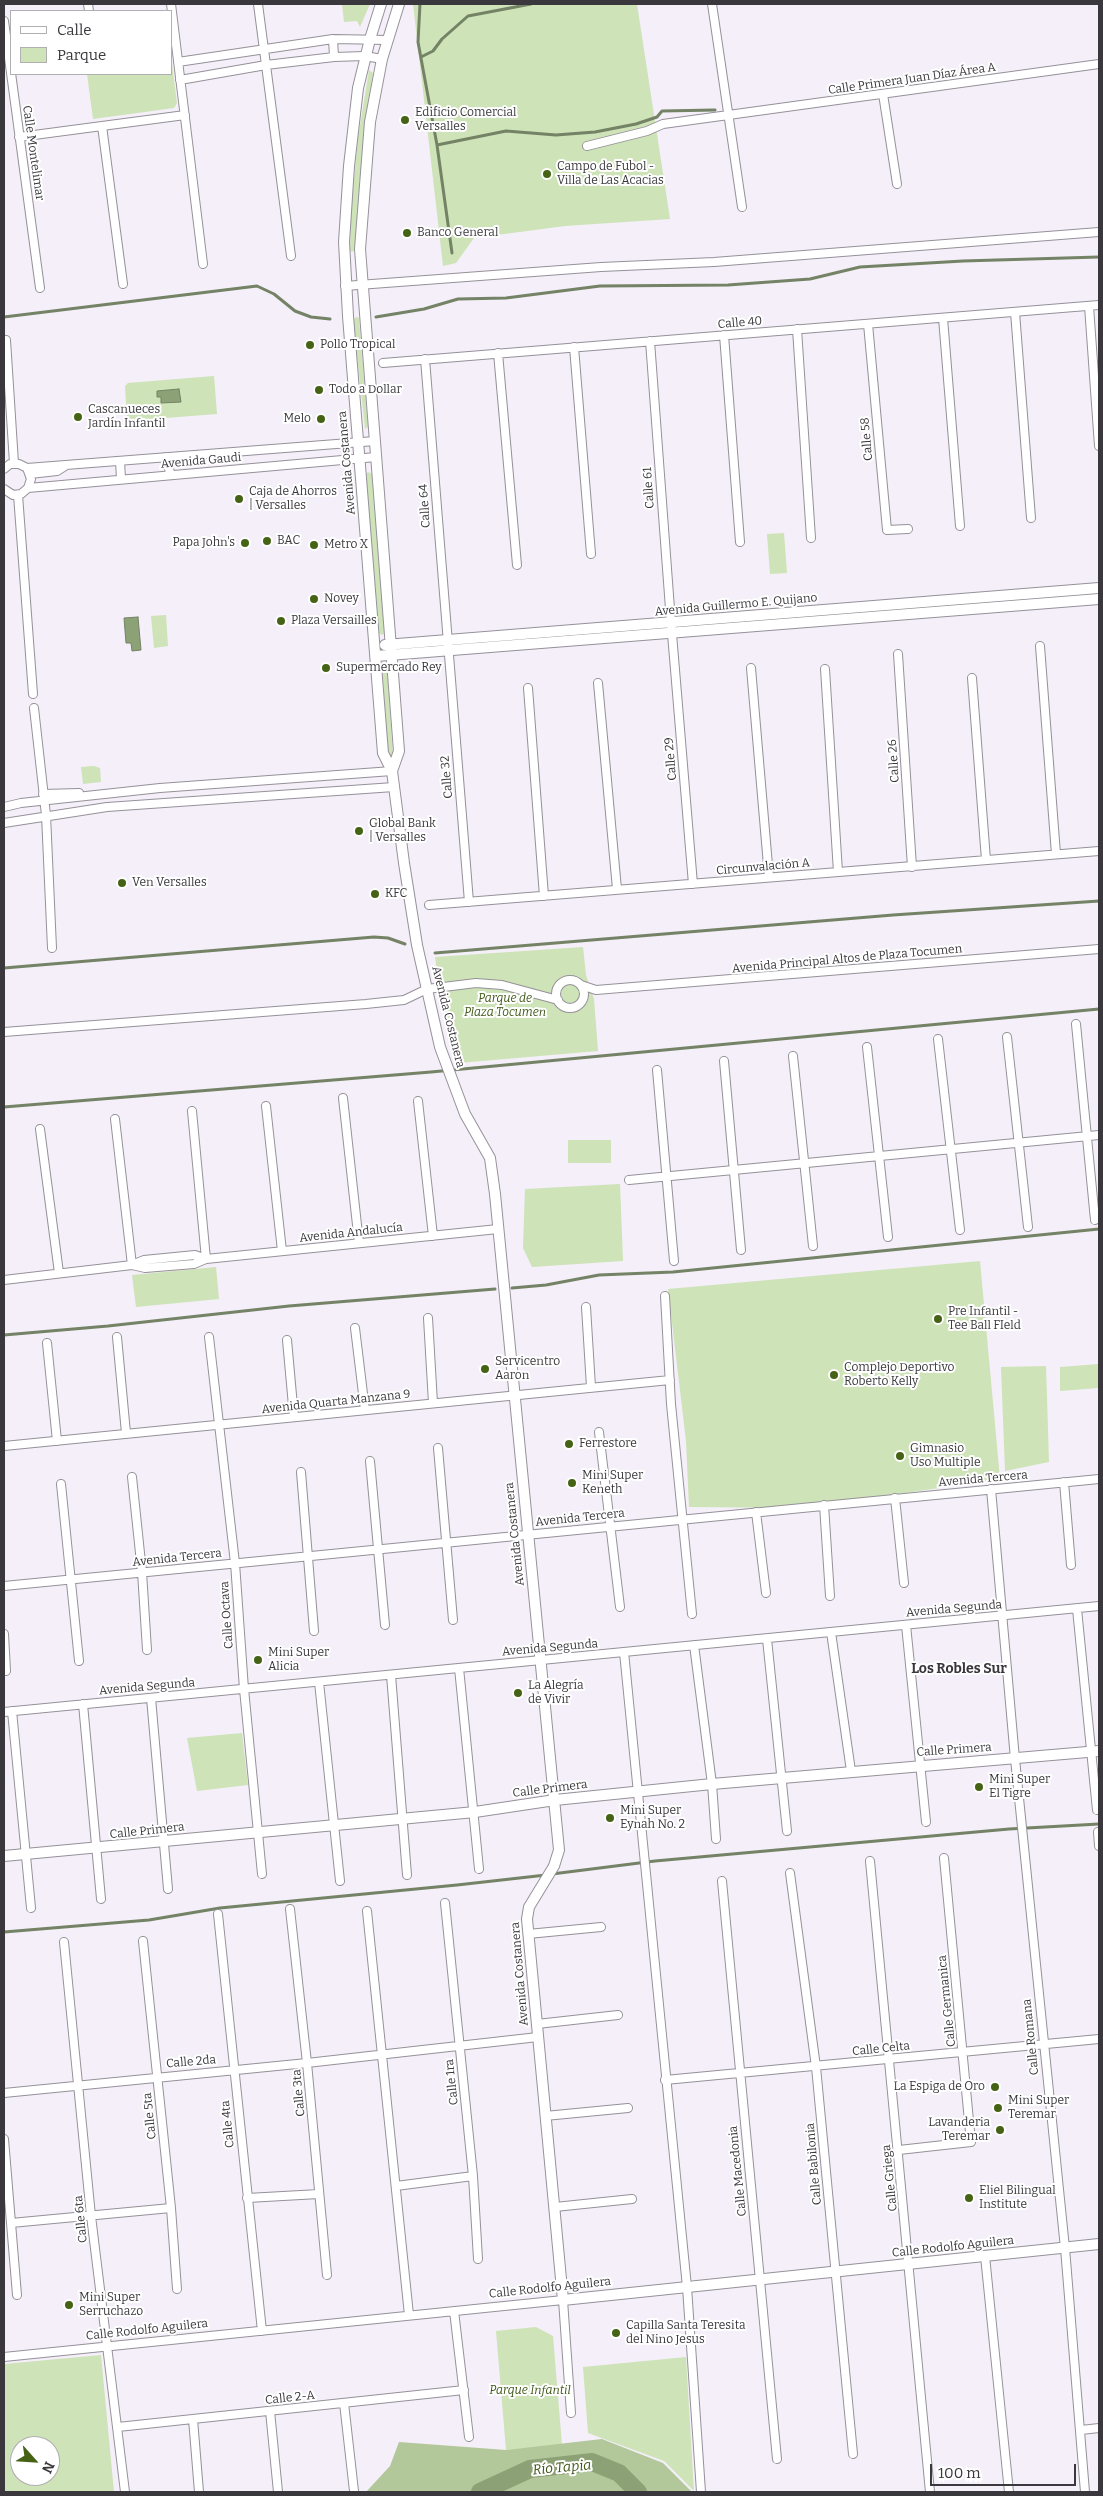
<!DOCTYPE html>
<meta charset="utf-8">
<style>
body{margin:0}
#map{position:relative;width:1103px;height:2496px;overflow:hidden;background:#f4eff8;font-family:Bitter,serif}
canvas{display:block}
.frame{position:absolute;inset:0;border:5px solid #3a383c;pointer-events:none}
.legend{position:absolute;left:10px;top:10px;width:162px;height:65px;box-sizing:border-box;background:#fff;border:1px solid #b0afb1;margin:0;padding:6px 9px;list-style:none;font-size:15px;color:#3a383c}
.legend li{display:flex;align-items:center;gap:10px;height:25px}
.legend b{width:25px;border:1px solid #b0afb1}
.north{position:absolute;left:10px;top:2436px;width:50px;height:50px;box-sizing:border-box;background:#fff;border:1px solid #b0afb1;border-radius:50%;rotate:116deg;font-size:14px;font-weight:700;line-height:20px;text-align:center;color:#3a383c}
.north::after{content:'';display:block;margin:auto;width:18px;height:22px;background:#456215;clip-path:polygon(50% 0,100% 100%,50% 72%,0 100%)}
.scale{position:absolute;left:930px;top:2464px;width:146px;height:22px;box-sizing:border-box;border:2px solid #3a383c;border-top:0;padding-left:6px;font-size:15px;line-height:18px;white-space:nowrap;color:#3a383c;-webkit-text-stroke:4px #fff;paint-order:stroke}
</style>
<div id="map">
<canvas width="1103" height="2496"></canvas>
<div class="frame"></div>
<ul class="legend">
<li><b style="height:6px;background:#fff"></b>Calle</li>
<li><b style="height:14px;background:#cee3b7"></b>Parque</li>
</ul>
<div class="north">N</div>
<div class="scale">100 m</div>
</div>
<script>
const g = document.querySelector('canvas').getContext('2d');
g.lineJoin = 'round';
function fillPath(path, color) { g.fillStyle = color; g.fill(path, 'evenodd'); }
const toPath = rows => new Path2D(rows.map(r => 'M' + r).join(''));
function strokePath(path, color, width, dash) { g.strokeStyle = color; g.lineWidth = width; g.lineCap = dash ? 'butt' : 'round'; g.setLineDash(dash || []); g.stroke(path); }
function label(font, color, halo, rows, align = 'center') {
  g.font = font + ' Bitter,serif'; g.lineWidth = 4; g.setLineDash([]); g.textBaseline = 'middle'; g.strokeStyle = halo; g.fillStyle = color; for (const [text, x, y, turn = 0] of rows) {
    g.save(); g.translate(x, y); g.rotate((+turn || 0) * Math.PI / 180); g.textAlign = isNaN(turn) ? turn : align; if (halo) g.strokeText(text, 0, 0); g.fillText(text, 0, 0); g.restore();
  }
}
fillPath(toPath([
 [342,4,370,4,360,27,357,21,344,22],
 [413,4,637,4,670,219,565,226,474,238,456,263,443,266],
 [171,56,177,103,174,108,93,119,87,74,171,74],
 [369,70,373,73,360,176,355,250,352,252,350,250,351,210,358,138],
 [357,317,359,318,368,427,365,429,353,319],
 [214,376,217,414,127,421,125,386,128,383],
 [368,472,372,474,385,633,382,635,379,633,366,474],
 [784,533,787,573,770,574,767,534],
 [166,615,168,646,154,648,151,616],
 [382,664,387,665,393,756,388,755],
 [94,766,100,768,101,782,83,784,81,767],
 [583,947,586,975,594,999,598,1051,459,1063,442,1004,435,957],
 [568,1140,611,1140,611,1163,568,1163],
 [620,1184,623,1261,532,1267,523,1248,525,1189],
 [980,1261,1000,1479,804,1508,689,1507,686,1441,668,1289],
 [216,1267,219,1299,136,1307,132,1275],
 [1099,1364,1099,1388,1060,1391,1060,1367],
 [1046,1366,1049,1462,1005,1471,1001,1367],
 [242,1733,248,1785,197,1791,187,1738],
 [536,2327,553,2336,562,2445,506,2450,496,2331],
 [101,2355,114,2492,4,2492,4,2364],
 [20,2446,50,2446,50,2476,20,2476],
 [686,2357,694,2491,664,2461,588,2433,583,2367]
]), '#cee3b7');
fillPath(toPath([
 [602,2439,663,2463,692,2492,366,2492,390,2466,399,2442,506,2450]
]), '#b2c79a');
const water = toPath([
 [179,389,181,402,161,403,161,397,157,397,157,391,179,389],
 [138,617,141,650,132,651,131,643,126,643,124,618,138,617]
]);
fillPath(water, '#8da176');
strokePath(water, '#748265', 1);
strokePath(toPath([
 [420,4,418,42,437,145,452,253],
 [421,57,433,51,442,39,468,16,531,4],
 [437,145,506,131,556,135,595,132,636,124,657,117,662,111,715,110],
 [4,317,257,286,274,294,295,311,311,317,330,319],
 [376,317,424,309,458,299,506,298,600,286,728,285,810,279,860,267,963,261,1099,257],
 [435,953,893,915,1099,901],
 [4,968,374,937,388,938,405,944],
 [4,1107,431,1072,1099,1009],
 [512,1288,546,1285,599,1275,673,1272,1099,1229],
 [4,1335,108,1326,289,1306,495,1289],
 [552,1874,655,1861,1009,1829,1099,1824],
 [4,1932,149,1920,220,1908,457,1885,546,1875]
]), '#748265', 3);
strokePath(toPath([
 [480,2492,530,2469,592,2462,619,2473,638,2492]
]), '#8da176', 18);
const minor = toPath([
 [88,4,89,11],
 [171,4,203,264],
 [258,4,291,256],
 [712,4,742,207],
 [4,21,40,288],
 [333,39,334,57],
 [178,62,333,39,387,40],
 [180,80,266,65,334,57,365,56,382,59],
 [883,94,897,184],
 [102,126,123,284],
 [19,137,185,115],
 [587,146,647,131,663,124,1099,64],
 [345,286,601,267,714,262,1099,232],
 [1089,306,1099,446],
 [1015,312,1031,518],
 [943,318,960,526],
 [868,324,887,530,908,529],
 [797,329,811,538],
 [724,335,740,542],
 [6,340,14,463],
 [650,341,671,622,693,884],
 [574,347,591,554],
 [498,353,517,565],
 [425,359,469,902],
 [383,363,1099,305],
 [165,457,171,475],
 [120,461,121,479],
 [27,468,375,441],
 [4,469,10,464,19,464,27,468,31,479,28,488,21,494,13,495,4,489],
 [30,474,57,471,65,466],
 [28,488,376,457],
 [18,495,33,694],
 [1040,646,1056,854],
 [898,654,912,867],
 [751,668,769,877],
 [825,669,838,872],
 [972,678,986,860],
 [598,683,617,889],
 [528,688,544,896],
 [34,708,46,815,52,948],
 [43,794,79,793],
 [4,807,21,803,160,788,392,771],
 [4,823,107,807,394,787],
 [429,905,1099,851],
 '556 994a14 14 0 1 1 28 0a14 14 0 1 1-28 0Z',
 [581,985,596,990,1099,949],
 [1076,1024,1095,1220],
 [4,1032,366,1004,404,1000,427,989,476,983,502,985,558,1000],
 [1007,1037,1028,1227],
 [938,1039,960,1230],
 [867,1047,888,1237],
 [793,1056,813,1246],
 [724,1061,741,1250],
 [657,1070,674,1261],
 [343,1098,359,1243],
 [418,1101,433,1236],
 [266,1106,282,1251],
 [192,1111,206,1259],
 [115,1119,132,1265],
 [40,1129,59,1273],
 [629,1180,1099,1135],
 [132,1265,145,1268,194,1264,206,1259,498,1229],
 [4,1280,132,1265,144,1260,195,1255,206,1259],
 [665,1296,671,1404,692,1614],
 [586,1307,591,1387],
 [428,1318,433,1403],
 [355,1328,365,1410],
 [117,1337,126,1433],
 [209,1337,235,1563,244,1689,262,1874],
 [287,1340,294,1417],
 [47,1343,57,1441],
 [599,1432,620,1607],
 [4,1446,670,1380],
 [438,1448,453,1620],
 [370,1461,385,1625],
 [301,1472,314,1631],
 [132,1477,142,1572,147,1650],
 [1064,1482,1071,1565],
 [61,1484,79,1661],
 [991,1489,1015,1759,1065,2248,1085,2492],
 [895,1498,904,1583],
 [824,1505,830,1596],
 [756,1512,766,1593],
 [4,1586,1099,1479],
 [1077,1609,1097,1810],
 [906,1625,926,1822],
 [831,1632,851,1771],
 [4,1634,6,1671],
 [767,1639,787,1831],
 [694,1645,712,1784,716,1839],
 [624,1652,687,2287,701,2492],
 [459,1668,479,1869],
 [391,1675,407,1875],
 [319,1682,340,1881],
 [151,1698,168,1889],
 [83,1704,101,1899],
 [12,1711,31,1908],
 [4,1712,1099,1606],
 [1098,1832,1099,1846],
 [870,1861,930,2492],
 [790,1873,816,2067,853,2454],
 [722,1881,777,2459],
 [445,1903,473,2176,478,2259],
 [290,1909,307,2063,327,2275],
 [367,1911,409,2315],
 [218,1914,262,2331],
 [528,1934,601,1927],
 [143,1941,171,2208,177,2289],
 [64,1942,91,2216,125,2492],
 [537,2024,618,2015],
 [665,2080,1099,2039],
 [4,2093,307,2063,538,2037],
 [545,2116,628,2108],
 [4,2139,17,2295],
 [899,2150,971,2142,944,1858],
 [396,2186,473,2176],
 [247,2198,319,2194],
 [555,2207,632,2199],
 [11,2223,171,2208],
 [985,2256,1009,2492],
 [454,2311,469,2437],
 [4,2357,563,2300,571,2413],
 [344,2403,354,2491],
 [270,2411,278,2492],
 [193,2419,199,2492],
 [118,2427,464,2390],
 [1081,2430,1099,2428]
]);
const tertiary = toPath([
 [381,4,370,39,358,88,349,166,344,242,348,316,383,753,392,771,404,863,417,945,440,1047,465,1114,490,1158,495,1194,559,1850,554,1866,529,1907,527,1919,563,2300,1099,2244],
 [385,645,1099,588],
 [376,656,1099,599],
 [392,771,399,751,360,249,370,122,382,59,399,4],
 [4,1856,475,1812,555,1800,712,1784,1099,1751]
]);
strokePath(minor, '#959199', 10);
strokePath(tertiary, '#959199', 12);
strokePath(minor, '#fff', 8);
strokePath(tertiary, '#fff', 10);
for (const [x, y, r, color] of [
 [405,120,5,"#456215"],
 [547,174,5,"#456215"],
 [407,233,5,"#456215"],
 [310,345,5,"#456215"],
 [319,390,5,"#456215"],
 [78,417,5,"#456215"],
 [321,419,5,"#456215"],
 [239,499,5,"#456215"],
 [267,541,5,"#456215"],
 [245,543,5,"#456215"],
 [314,545,5,"#456215"],
 [314,599,5,"#456215"],
 [281,621,5,"#456215"],
 [326,668,5,"#456215"],
 [359,831,5,"#456215"],
 [122,883,5,"#456215"],
 [375,894,5,"#456215"],
 [938,1319,5,"#456215"],
 [485,1369,5,"#456215"],
 [834,1375,5,"#456215"],
 [569,1444,5,"#456215"],
 [900,1456,5,"#456215"],
 [572,1483,5,"#456215"],
 [258,1660,5,"#456215"],
 [518,1693,5,"#456215"],
 [979,1787,5,"#456215"],
 [610,1818,5,"#456215"],
 [995,2087,5,"#456215"],
 [998,2108,5,"#456215"],
 [1000,2130,5,"#456215"],
 [969,2198,5,"#456215"],
 [69,2305,5,"#456215"],
 [616,2333,5,"#456215"]
]) { const dot = new Path2D(); dot.arc(x, y, r, 0, 2 * Math.PI); g.fillStyle = color; g.fill(dot); strokePath(dot, '#fff', 2); }
label('12px', '#3a383c', '#fff', [
 ["Calle Primera Juan Díaz Área A",912,79,-8],
 ["Calle Montelimar",33,153,82],
 ["Calle 40",740,323,-5],
 ["Calle 58",867,439,-95],
 ["Avenida Gaudi",201,461,-5],
 ["Avenida Costanera",347,463,-95],
 ["Calle 61",649,488,-94],
 ["Calle 64",425,506,-94],
 ["Avenida Guillermo E. Quijano",736,605,-5],
 ["Calle 29",671,759,-95],
 ["Calle 26",894,761,-94],
 ["Calle 32",447,777,-95],
 ["Circunvalación A",763,867,-5],
 ["Avenida Principal Altos de Plaza Tocumen",847,959,-5],
 ["Avenida Costanera",448,1017,76],
 ["Avenida Andalucía",351,1233,-6],
 ["Avenida Quarta Manzana 9",336,1402,-6],
 ["Avenida Tercera",983,1479,-5],
 ["Avenida Tercera",580,1518,-6],
 ["Avenida Costanera",515,1534,-96],
 ["Avenida Tercera",177,1558,-6],
 ["Avenida Segunda",954,1609,-5],
 ["Calle Octava",227,1615,-94],
 ["Avenida Segunda",550,1648,-5],
 ["Avenida Segunda",147,1687,-5],
 ["Calle Primera",954,1750,-4],
 ["Calle Primera",550,1789,-7],
 ["Calle Primera",147,1831,-6],
 ["Avenida Costanera",520,1974,-95],
 ["Calle Germanica",947,2001,-96],
 ["Calle Romana",1031,2037,-96],
 ["Calle Celta",881,2049,-6],
 ["Calle 2da",191,2062,-5],
 ["Calle 1ra",452,2082,-96],
 ["Calle 3ta",299,2093,-95],
 ["Calle 5ta",150,2116,-96],
 ["Calle 4ta",228,2124,-96],
 ["Calle Babilonia",814,2164,-95],
 ["Calle Macedonia",738,2171,-96],
 ["Calle Griega",890,2178,-96],
 ["Calle 6ta",81,2219,-96],
 ["Calle Rodolfo Aguilera",953,2247,-6],
 ["Calle Rodolfo Aguilera",550,2288,-6],
 ["Calle Rodolfo Aguilera",147,2330,-6],
 ["Calle 2-A",290,2398,-6]
]);
label('12px', '#3a383c', '#fff', [
 ["Edificio Comercial",415,113],
 ["Versalles",415,127],
 ["Campo de Fubol -",557,167],
 ["Villa de Las Acacias",557,181],
 ["Banco General",417,233],
 ["Pollo Tropical",320,345],
 ["Todo a Dollar",329,390],
 ["Cascanueces",88,410],
 ["Jardín Infantil",88,424],
 ["Melo",311,419,"right"],
 ["Caja de Ahorros",249,492],
 ["| Versalles",249,506],
 ["BAC",277,541],
 ["Papa John's",235,543,"right"],
 ["Metro X",324,545],
 ["Novey",324,599],
 ["Plaza Versailles",291,621],
 ["Supermercado Rey",336,668],
 ["Global Bank",369,824],
 ["| Versalles",369,838],
 ["Ven Versalles",132,883],
 ["KFC",385,894],
 ["Pre Infantil -",948,1312],
 ["Tee Ball FIeld",948,1326],
 ["Servicentro",495,1362],
 ["Aaron",495,1376],
 ["Complejo Deportivo",844,1368],
 ["Roberto Kelly",844,1382],
 ["Ferrestore",579,1444],
 ["Gimnasio",910,1449],
 ["Uso Multiple",910,1463],
 ["Mini Super",582,1476],
 ["Keneth",582,1490],
 ["Mini Super",268,1653],
 ["Alicia",268,1667],
 ["La Alegría",528,1686],
 ["de Vivir",528,1700],
 ["Mini Super",989,1780],
 ["El Tigre",989,1794],
 ["Mini Super",620,1811],
 ["Eynah No. 2",620,1825],
 ["La Espiga de Oro",985,2087,"right"],
 ["Mini Super",1008,2101],
 ["Teremar",1008,2115],
 ["Lavanderia",990,2123,"right"],
 ["Teremar",990,2137,"right"],
 ["Eliel Bilingual",979,2191],
 ["Institute",979,2205],
 ["Mini Super",79,2298],
 ["Serruchazo",79,2312],
 ["Capilla Santa Teresita",626,2326],
 ["del Nino Jesus",626,2340]
], 'left');
label('italic 12px', '#3e5716', '#fff', [
 ["Parque de",505,999],
 ["Plaza Tocumen",505,1013],
 ["Parque Infantil",530,2391]
]);
label('bold 14px', '#39363d', '#fff', [
 ["Los Robles Sur",959,1669]
]);
label('italic 14px', '#3e5716', '#fff', [
 ["Río Tapia",562,2468,-5]
]);
</script>
